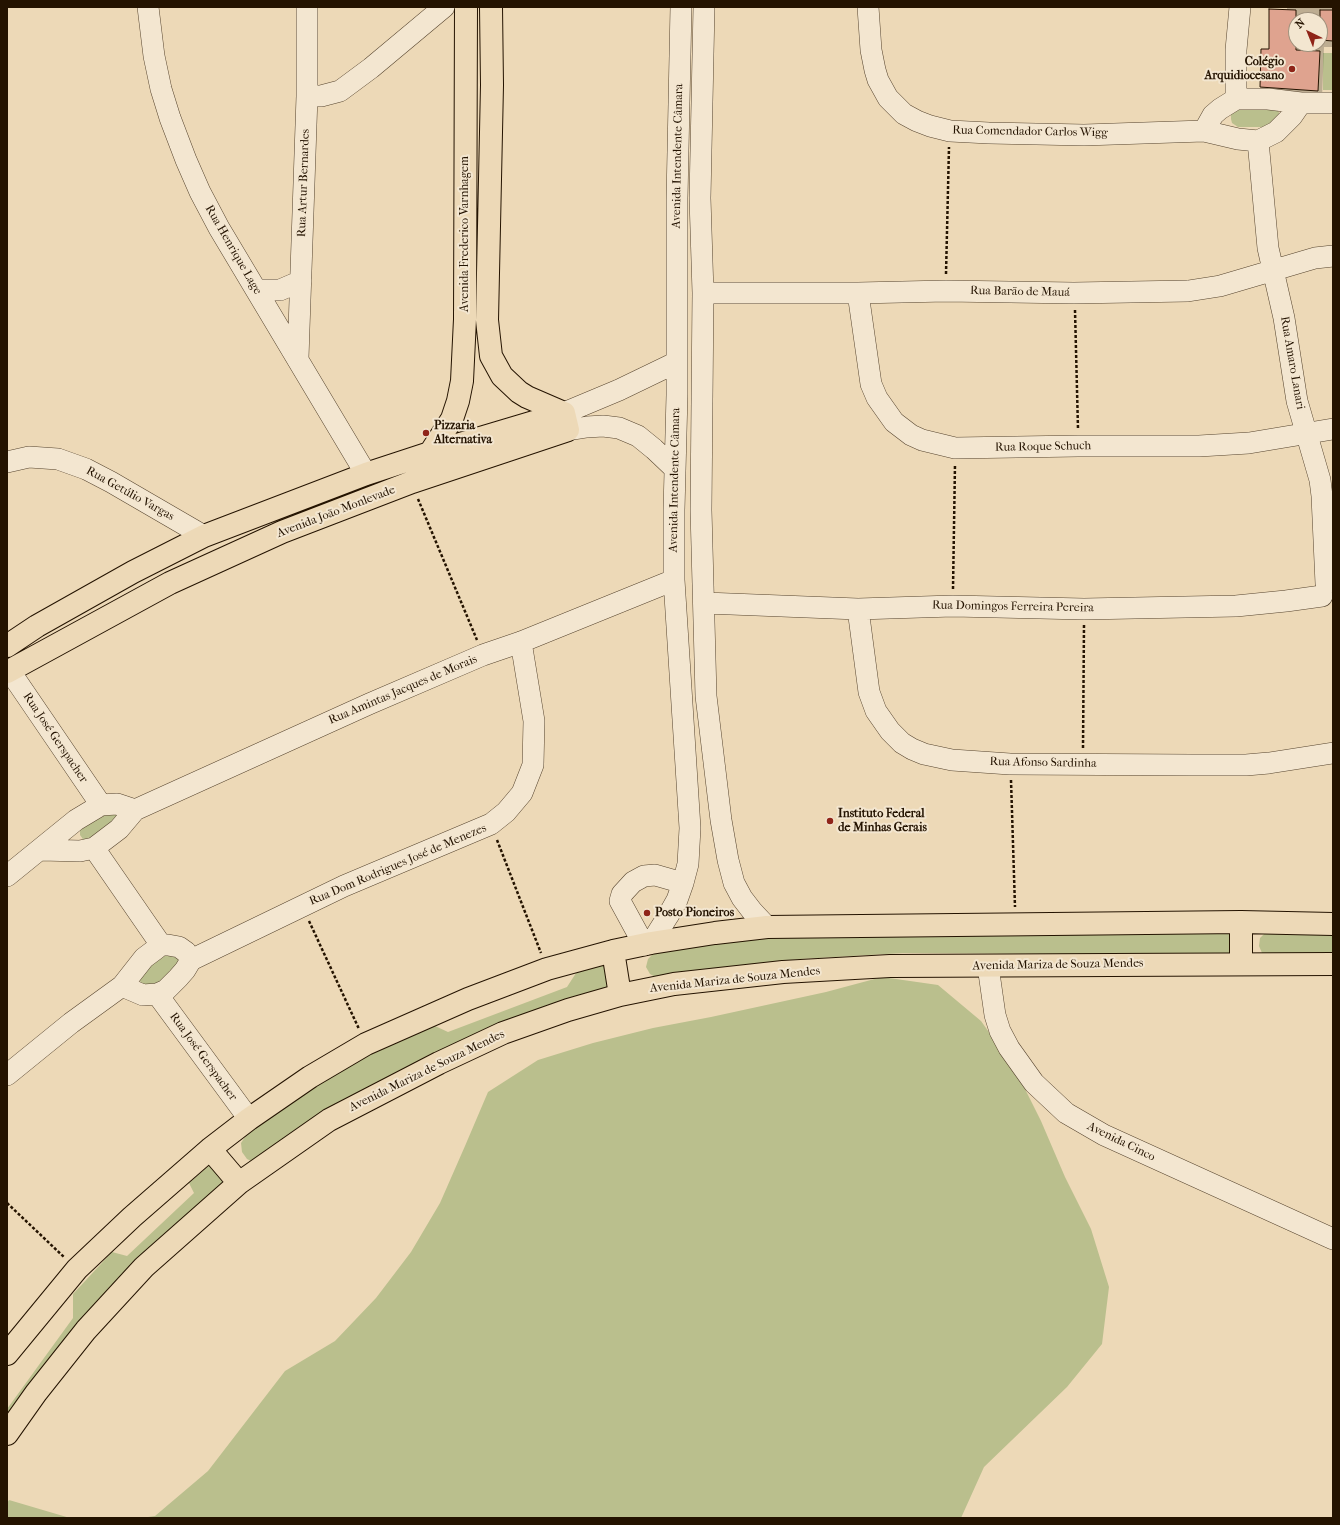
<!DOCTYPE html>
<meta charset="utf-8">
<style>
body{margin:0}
#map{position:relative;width:1340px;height:1525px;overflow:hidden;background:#edd9b7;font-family:"IM FELL French Canon",serif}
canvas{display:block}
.frame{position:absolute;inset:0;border:8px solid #241300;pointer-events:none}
.north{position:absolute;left:1288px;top:12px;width:40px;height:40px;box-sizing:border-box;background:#f3e6d0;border:1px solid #a0927d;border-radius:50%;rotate:317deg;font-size:11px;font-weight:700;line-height:16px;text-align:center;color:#241300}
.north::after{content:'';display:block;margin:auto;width:14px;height:18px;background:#8f2418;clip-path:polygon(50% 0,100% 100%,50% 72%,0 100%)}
</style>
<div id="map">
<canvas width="1340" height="1525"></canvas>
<div class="frame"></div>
<div class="north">N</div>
</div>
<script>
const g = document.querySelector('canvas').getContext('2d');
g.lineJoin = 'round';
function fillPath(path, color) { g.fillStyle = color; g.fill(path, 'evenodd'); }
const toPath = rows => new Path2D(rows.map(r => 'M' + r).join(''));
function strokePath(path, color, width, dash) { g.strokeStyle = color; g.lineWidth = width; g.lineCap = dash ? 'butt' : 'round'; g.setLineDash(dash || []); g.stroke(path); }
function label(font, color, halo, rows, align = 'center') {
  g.font = font + ' "IM FELL French Canon",serif'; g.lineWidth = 4; g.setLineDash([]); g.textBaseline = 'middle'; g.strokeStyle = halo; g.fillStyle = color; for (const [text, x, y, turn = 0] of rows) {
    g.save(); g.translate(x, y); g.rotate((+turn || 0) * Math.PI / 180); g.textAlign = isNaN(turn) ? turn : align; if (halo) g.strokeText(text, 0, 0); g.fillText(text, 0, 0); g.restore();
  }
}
fillPath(toPath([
 [1323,53,1333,53,1333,90,1323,90],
 [1235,107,1278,110,1280,116,1270,127,1238,127,1232,123,1231,119,1231,113],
 [116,803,127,810,85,842,80,835,80,827],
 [1333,931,1333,957,1262,953,1259,946,1260,938,1266,932],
 [1228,932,1232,935,1231,955,903,953,801,959,723,967,657,978,650,974,646,967,648,959,654,953,721,940,800,933],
 [173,949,188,960,151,988,142,985,139,979,141,972],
 [604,964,608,966,611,987,251,1161,247,1159,242,1152,241,1143,249,1131,307,1091,372,1052,435,1026,448,1032,567,987,578,970],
 [882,977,938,985,981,1021,1015,1069,1041,1121,1065,1177,1091,1229,1109,1287,1102,1344,1067,1387,984,1467,961,1518,141,1518,155,1516,208,1471,285,1371,335,1341,376,1298,411,1252,440,1203,465,1146,488,1092,538,1060,593,1043,653,1028,711,1017,826,992],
 [211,1164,226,1182,7,1433,7,1409,73,1318,73,1294,112,1252,127,1256,194,1193,189,1183],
 [9,1500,70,1518,7,1518,7,1503]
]), '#babf8d');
fillPath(toPath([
 [1287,7,1333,7,1333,47,1324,47,1322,98,1265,94,1261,87,1270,51,1287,10],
 [1296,20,1320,20,1320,44,1296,44]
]), '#0003');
const building = toPath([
 [1269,9,1296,10,1296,50,1320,51,1318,91,1260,87,1261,49,1269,49,1269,9],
 [1320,10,1333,10,1333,41,1320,40,1320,10]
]);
fillPath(building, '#dfa38f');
strokePath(building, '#241300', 1);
const minor = toPath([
 [148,7,154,56,161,89,170,118,186,160,200,192,219,228,366,474],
 [704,7,700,198,703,293,701,510,706,696,721,820,728,860,734,883,742,898,752,911,767,927],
 [868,7,871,50,875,70,878,80,888,98,904,114,917,121,930,126,950,131,989,133,1084,135,1204,131,1238,139,1258,141,1276,132,1292,116,1301,103],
 [307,96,321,96,340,91,371,68,444,7],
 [1236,99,1236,50,1240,7],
 [1204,131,1213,115,1220,109,1236,99,1268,99,1301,103,1333,103],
 [1258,141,1268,248,1284,318,1297,401,1320,480,1322,496,1326,584],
 [256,290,280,290,301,281],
 [703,293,858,293,946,291,1074,293,1188,291,1220,286,1315,258,1333,256],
 [858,293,871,384,877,398,894,422,911,435,922,440,955,448,1078,446,1199,446,1249,443,1333,429],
 [298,358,307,96,307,7],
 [564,413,619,390,677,362],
 [568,430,587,427,603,426,619,428,638,436,654,449,674,468],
 [7,462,29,457,58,459,86,469,111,482,204,536],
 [705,603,858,609,953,606,1084,609,1236,606,1286,601,1322,596],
 [858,609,869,692,876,711,890,731,902,743,912,749,924,754,952,760,1010,764,1192,765,1246,765,1269,763,1333,753],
 [9,670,101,805],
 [94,848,161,945],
 [41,850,80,851,94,848,119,829,135,810,369,704,483,655,521,642,674,580],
 [7,876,76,820,101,805,117,804,135,810],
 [651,943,668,916,677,900,683,883,688,864,690,828,674,580,674,510,677,395,677,199,681,7],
 [644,945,620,901,622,894,633,882,644,876,655,875,683,883],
 [988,966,995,1015,1000,1031,1009,1048,1034,1083,1066,1113,1104,1135,1333,1239],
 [122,986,143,995,157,994,166,990,178,978,185,970,191,960,344,886,491,824,506,812,522,793,533,765,534,721,521,642],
 [157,994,249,1119],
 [7,1075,71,1023,122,986,144,958,156,949,161,945,168,945,179,947,186,952,191,960]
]);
const major = toPath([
 [491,7,492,85,487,320,491,356,502,376,519,392,527,397,564,413],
 [430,453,452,419,458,401,462,381,465,319,466,7],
 [7,646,37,626,133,572,204,536,366,474,430,453,564,413],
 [7,672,170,583,282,532,412,482,568,430,564,413],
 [1241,922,1241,963],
 [613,951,620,995],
 [210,1149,239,1183],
 [7,1354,77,1269,132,1217,210,1149,249,1119,310,1077,366,1044,468,999,547,969,613,951,651,943,715,933,767,927,1241,922,1333,924],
 [7,1434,36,1393,86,1330,144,1267,239,1183,329,1120,439,1063,503,1033,568,1010,620,995,674,984,783,972,890,966,1333,964]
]);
strokePath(minor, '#56442e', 22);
strokePath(major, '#241300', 24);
strokePath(toPath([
 [946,274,949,147],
 [1075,310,1078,429],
 [418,499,477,640],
 [953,589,955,464],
 [1083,748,1084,625],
 [1011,780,1015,907],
 [497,840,541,953],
 [309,921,359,1029],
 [7,1203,65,1258]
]), '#241300', 2.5, [3, 2]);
strokePath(minor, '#f3e6d0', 21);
strokePath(major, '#edd9b7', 22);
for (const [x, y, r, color] of [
 [1292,69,4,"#8f2418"],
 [426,433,4,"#8f2418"],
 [830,821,4,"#8f2418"],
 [647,913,4,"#8f2418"]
]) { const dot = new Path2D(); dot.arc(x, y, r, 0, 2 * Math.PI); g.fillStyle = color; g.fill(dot); strokePath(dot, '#f3e6d0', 1.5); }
label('bold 12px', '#241300', '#f3e6d0', [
 ["Colégio",1284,62,"right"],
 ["Arquidiocesano",1284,76,"right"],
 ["Pizzaria",434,426],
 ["Alternativa",434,440],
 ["Instituto Federal",838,814],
 ["de Minhas Gerais",838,828],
 ["Posto Pioneiros",655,913]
], 'left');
label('12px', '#241300', '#f3e6d0', [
 ["Rua Comendador Carlos Wigg",1030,132,1],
 ["Avenida Intendente Câmara",678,156,-89],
 ["Rua Artur Bernardes",304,183,-88],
 ["Avenida Frederico Varnhagem",465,234,-90],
 ["Rua Henrique Lage",233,250,60],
 ["Rua Barão de Mauá",1020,292,1],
 ["Rua Amaro Lanari",1292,363,80],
 ["Rua Roque Schuch",1043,447,-1],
 ["Avenida Intendente Câmara",675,480,-89],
 ["Rua Getúlio Vargas",130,494,29],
 ["Avenida João Monlevade",336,512,-21],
 ["Rua Domingos Ferreira Pereira",1013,607,1],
 ["Rua Amintas Jacques de Morais",403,690,-23],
 ["Rua José Gerspacher",55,738,56],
 ["Rua Afonso Sardinha",1043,763,1],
 ["Rua Dom Rodrigues José de Menezes",398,865,-23],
 ["Avenida Mariza de Souza Mendes",1058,965,-1],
 ["Avenida Mariza de Souza Mendes",735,980,-6],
 ["Rua José Gerspacher",203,1057,54],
 ["Avenida Mariza de Souza Mendes",427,1071,-26],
 ["Avenida Cinco",1121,1142,26]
]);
</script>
